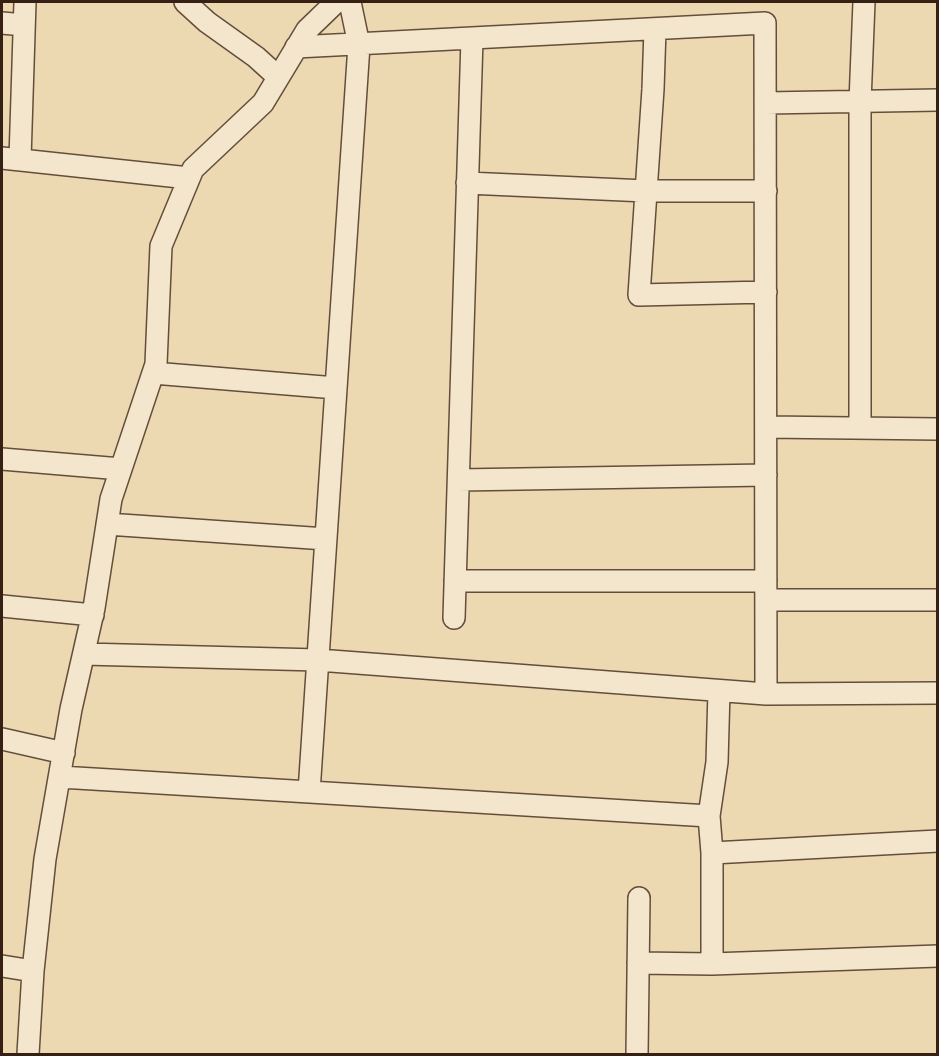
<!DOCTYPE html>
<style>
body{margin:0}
#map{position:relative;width:939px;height:1056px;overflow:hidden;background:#ecd8b1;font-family:Cardo,serif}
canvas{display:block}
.frame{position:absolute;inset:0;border:3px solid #362014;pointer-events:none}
</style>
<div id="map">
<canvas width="939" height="1056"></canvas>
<div class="frame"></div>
</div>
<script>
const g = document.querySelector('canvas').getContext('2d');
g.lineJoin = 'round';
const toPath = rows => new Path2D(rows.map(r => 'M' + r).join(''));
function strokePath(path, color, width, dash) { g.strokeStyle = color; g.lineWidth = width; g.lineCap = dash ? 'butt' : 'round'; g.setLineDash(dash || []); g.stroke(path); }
const minor = toPath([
 [185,2,207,22,256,57,278,77],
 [2,23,24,25],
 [655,29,653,89,639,295,766,292],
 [296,47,765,23,766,694],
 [766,103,938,100],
 [2,158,189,178],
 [20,159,25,2],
 [467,183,646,191,766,191],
 [153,373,336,388],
 [766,427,938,429],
 [860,428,860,102,864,2],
 [2,459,121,469],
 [459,480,766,475],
 [107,524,326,539],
 [455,581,766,581],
 [766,600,938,600],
 [2,606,93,615],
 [454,618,472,39],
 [84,654,318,660,766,694,938,693],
 [719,691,717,762,709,816,712,853,712,964,938,956],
 [2,739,64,753],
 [60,777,709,816],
 [309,792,359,45,350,2],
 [712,853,938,841],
 [638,963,712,964],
 [2,966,33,971],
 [28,1054,33,971,45,859,71,709,94,608,111,499,156,364,161,246,193,169,263,103,307,30,336,2],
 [637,1054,639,898]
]);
strokePath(minor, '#644e3b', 24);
strokePath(minor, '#f3e6cc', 21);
</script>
